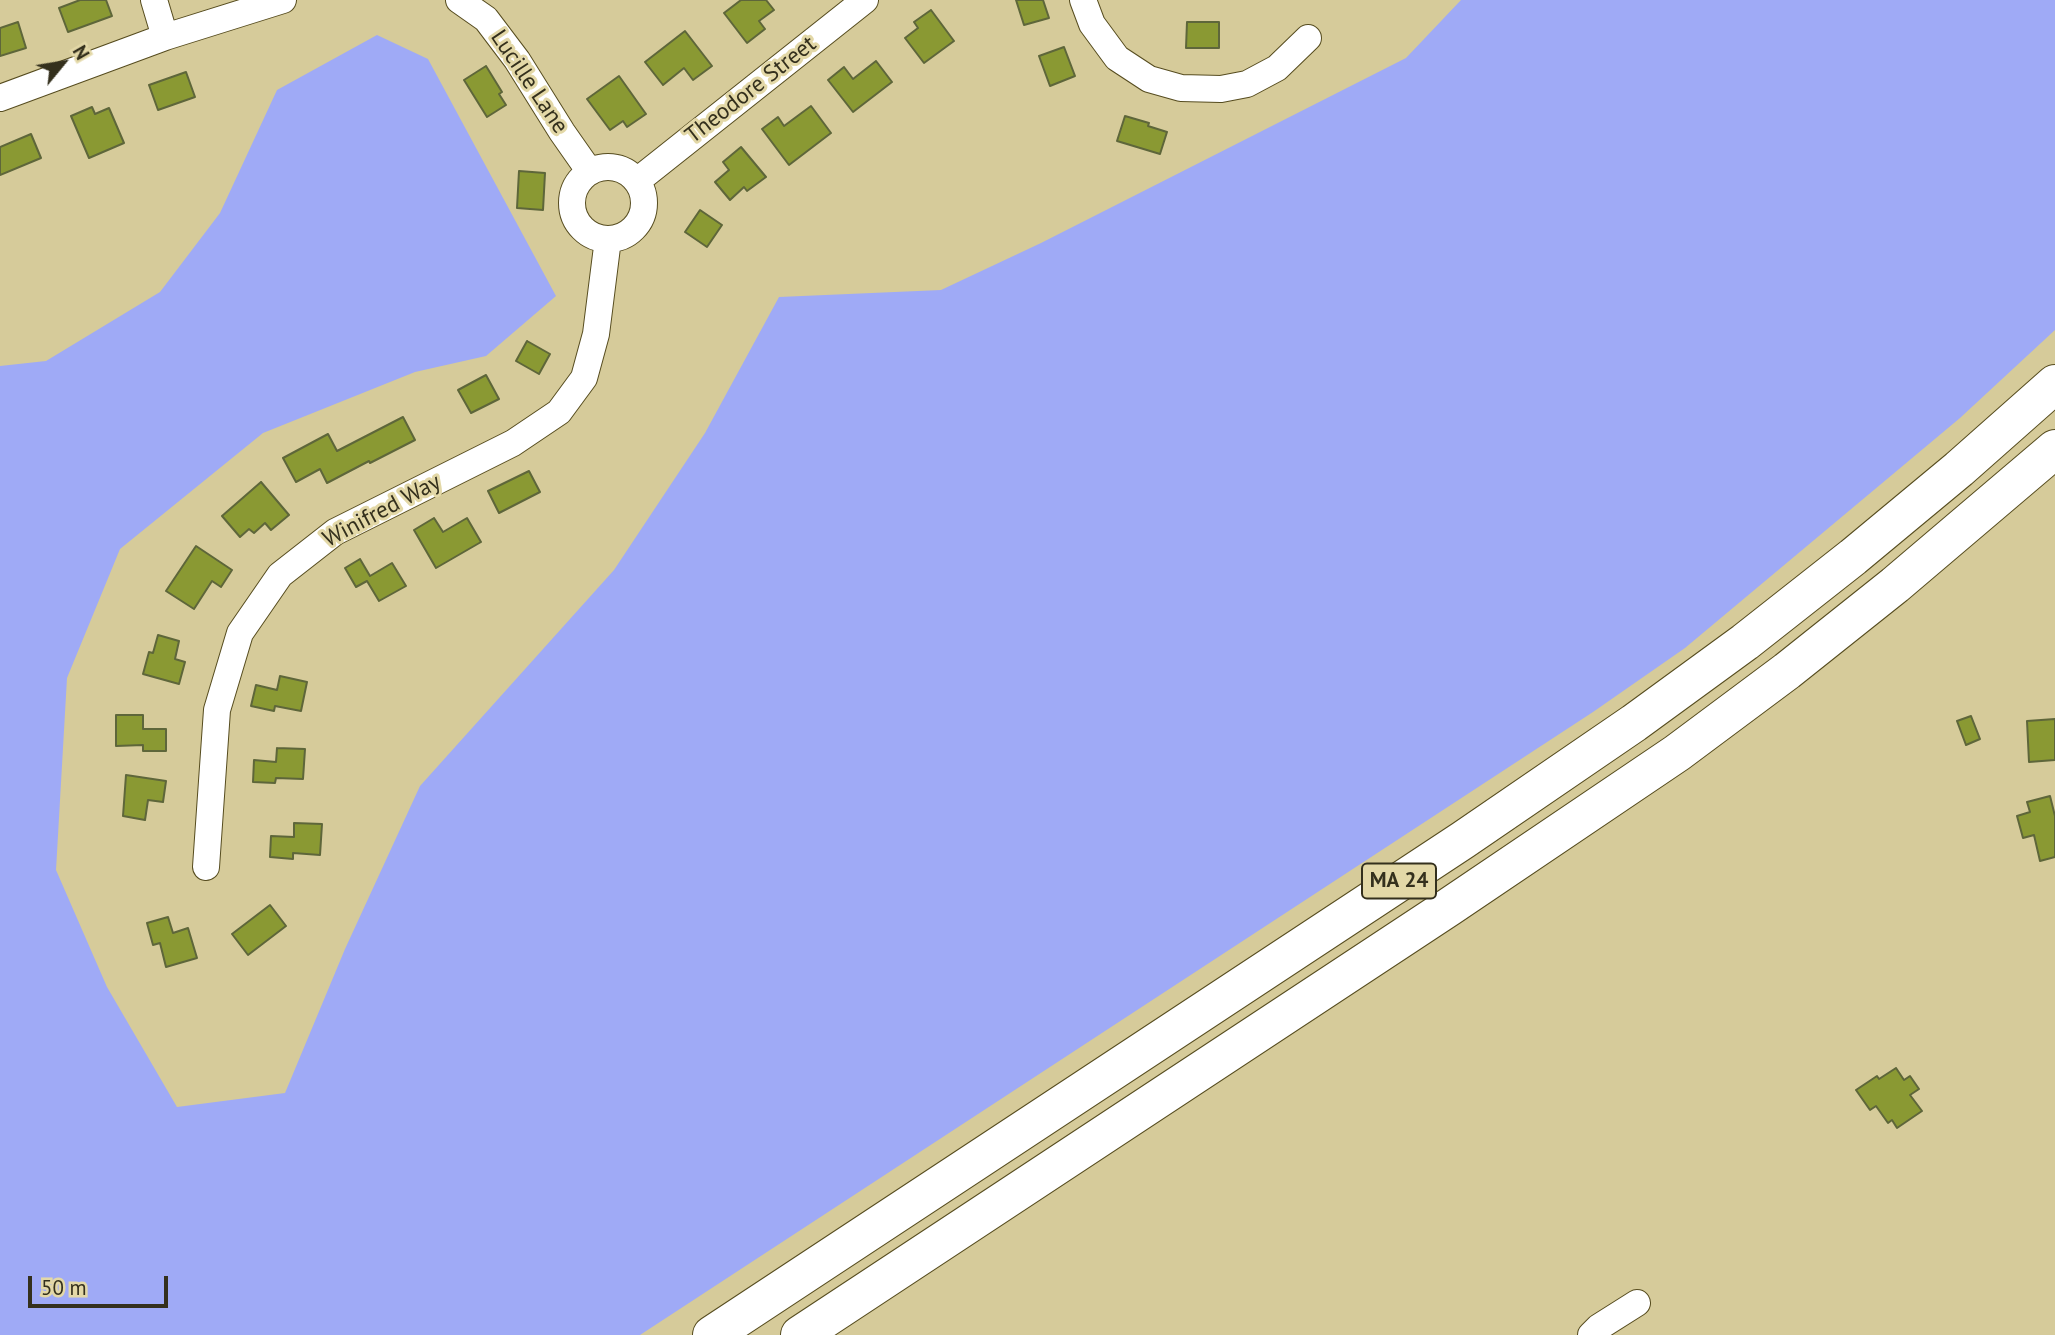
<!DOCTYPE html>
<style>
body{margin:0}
#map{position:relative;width:2055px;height:1335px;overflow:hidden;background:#d6cb9a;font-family:"PT Sans",sans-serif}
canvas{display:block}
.north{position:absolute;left:28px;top:28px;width:70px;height:70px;-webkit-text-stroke:5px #e3d8a7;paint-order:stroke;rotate:60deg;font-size:19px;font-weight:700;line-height:28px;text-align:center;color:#34301d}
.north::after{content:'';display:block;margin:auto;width:24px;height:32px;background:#34301d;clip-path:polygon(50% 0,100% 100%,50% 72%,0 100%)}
.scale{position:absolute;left:28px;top:1276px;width:140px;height:32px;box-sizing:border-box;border:4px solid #34301d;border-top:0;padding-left:9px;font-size:21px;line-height:24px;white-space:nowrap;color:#34301d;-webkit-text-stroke:5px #e3d8a7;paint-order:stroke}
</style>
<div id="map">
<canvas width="2055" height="1335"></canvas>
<div class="north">N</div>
<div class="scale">50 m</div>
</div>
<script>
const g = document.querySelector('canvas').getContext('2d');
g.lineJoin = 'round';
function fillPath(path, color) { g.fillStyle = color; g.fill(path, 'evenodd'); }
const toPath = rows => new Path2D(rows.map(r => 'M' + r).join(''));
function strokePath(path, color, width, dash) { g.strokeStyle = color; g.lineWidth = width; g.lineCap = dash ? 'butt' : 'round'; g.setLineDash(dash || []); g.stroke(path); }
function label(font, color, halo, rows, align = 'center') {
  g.font = font + ' "PT Sans",sans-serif'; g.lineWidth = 6; g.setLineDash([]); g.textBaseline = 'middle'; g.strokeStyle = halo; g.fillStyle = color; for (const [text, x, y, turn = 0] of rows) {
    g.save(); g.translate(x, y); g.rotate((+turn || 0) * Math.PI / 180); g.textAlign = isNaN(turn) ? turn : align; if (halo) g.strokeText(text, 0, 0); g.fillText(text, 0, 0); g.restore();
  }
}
fillPath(toPath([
 [1461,0,2055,0,2055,330,1960,418,1685,648,1593,712,640,1335,0,1335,0,366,46,361,160,292,220,213,277,90,377,35,428,59,556,296,486,356,415,372,263,433,120,549,67,678,56,870,107,987,177,1107,285,1093,345,949,420,786,614,570,705,433,779,297,941,290,1041,243,1406,58]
]), '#9faaf6');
const building = toPath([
 [80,0,106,0,112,16,68,32,59,8,80,0],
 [741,0,766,0,774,10,759,21,765,29,747,43,724,13,741,0],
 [1016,0,1043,0,1049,18,1024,25,1016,0],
 [931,10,954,41,924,63,905,38,918,28,914,22,931,10],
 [18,22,26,48,0,56,0,28,18,22],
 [1187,22,1219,22,1219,48,1186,48,1187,22],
 [685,31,712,66,693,80,684,68,663,85,645,62,685,31],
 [1064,47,1075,76,1050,86,1039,56,1064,47],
 [876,61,892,82,853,112,828,80,844,67,853,79,876,61],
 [486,66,502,92,499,94,506,105,487,117,464,80,486,66],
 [186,72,195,97,158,110,149,85,186,72],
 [619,76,646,114,627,127,623,121,610,130,587,99,619,76],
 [811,106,831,133,789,165,762,129,778,117,784,126,811,106],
 [92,107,95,114,109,108,124,143,89,158,71,116,92,107],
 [1125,116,1149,123,1148,126,1167,132,1160,154,1117,141,1125,116],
 [31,134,41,158,0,175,0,147,31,134],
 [741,147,766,177,747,191,744,187,730,200,715,182,729,170,723,162,741,147],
 [519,171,545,173,543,210,517,208,519,171],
 [700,210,722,225,707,247,685,232,700,210],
 [527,341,550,354,539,374,516,361,527,341],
 [486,375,499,399,471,413,458,390,486,375],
 [403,417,415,440,370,463,369,461,327,483,320,469,296,482,283,458,328,434,337,451,403,417],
 [529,471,540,492,499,513,488,491,529,471],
 [261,482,289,515,271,530,265,523,254,533,249,529,240,537,222,516,261,482],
 [434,518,443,532,467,518,481,542,436,568,414,530,434,518],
 [196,546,232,570,221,587,212,581,194,609,166,591,196,546],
 [360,559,370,576,392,563,406,586,379,601,367,581,356,587,345,568,360,559],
 [158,635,179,641,175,659,185,662,179,684,143,674,149,652,153,653,158,635],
 [280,676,307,682,301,711,275,706,274,711,251,706,256,685,277,690,280,676],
 [116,715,143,715,143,729,166,729,166,751,143,751,143,745,116,746,116,715],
 [1971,716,1980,739,1966,745,1957,721,1971,716],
 [2055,719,2055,760,2029,762,2027,721,2055,719],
 [277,748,305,749,303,779,276,778,275,783,253,782,254,760,276,762,277,748],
 [126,775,166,781,163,802,148,800,145,820,123,816,126,775],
 [2050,796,2055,816,2055,857,2040,861,2034,835,2023,838,2017,816,2030,812,2027,802,2050,796],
 [294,823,322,824,320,855,293,853,293,859,270,857,271,836,294,837,294,823],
 [270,905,286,926,248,955,232,934,270,905],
 [168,917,173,933,188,928,197,958,166,967,160,943,153,945,147,923,168,917],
 [1896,1068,1904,1080,1910,1076,1919,1089,1910,1095,1922,1111,1897,1128,1892,1120,1888,1123,1876,1106,1870,1110,1856,1090,1877,1076,1879,1079,1896,1068]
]);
fillPath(building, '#8a9933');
strokePath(building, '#5e663a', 2);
const minor = toPath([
 [154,0,165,37],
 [459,0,486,19,517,60,562,132,590,172],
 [1083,0,1092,24,1117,58,1149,79,1181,88,1221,89,1247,84,1277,68,1308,38],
 [0,98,165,37,283,0],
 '572 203a36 36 0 1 1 72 0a36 36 0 1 1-72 0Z',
 [637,181,865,0],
 [206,867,217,710,240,633,280,575,335,532,513,443,559,412,584,378,596,334,608,239],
 [1591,1335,1599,1327,1637,1303]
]);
const highway = toPath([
 [712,1335,1463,840,1634,723,1745,642,1853,557,1959,469,2055,384],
 [800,1335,1449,907,1677,753,1787,671,1895,585,2055,449]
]);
strokePath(minor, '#564c1f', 28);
strokePath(highway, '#564c1f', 40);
strokePath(minor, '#fff', 26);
strokePath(highway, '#fff', 38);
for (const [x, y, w] of [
 [1399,881,74]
]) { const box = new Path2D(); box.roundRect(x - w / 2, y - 17.5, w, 35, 5); g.fillStyle = '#e3d8a7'; g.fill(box); strokePath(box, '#34301d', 2); }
label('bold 21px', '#34301d', null, [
 ["MA 24",1399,881]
]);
label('23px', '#34301d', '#e3d8a7', [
 ["Lucille Lane",529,82,56],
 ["Theodore Street",751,90,-38],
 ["Winifred Way",382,511,-28]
]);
</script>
